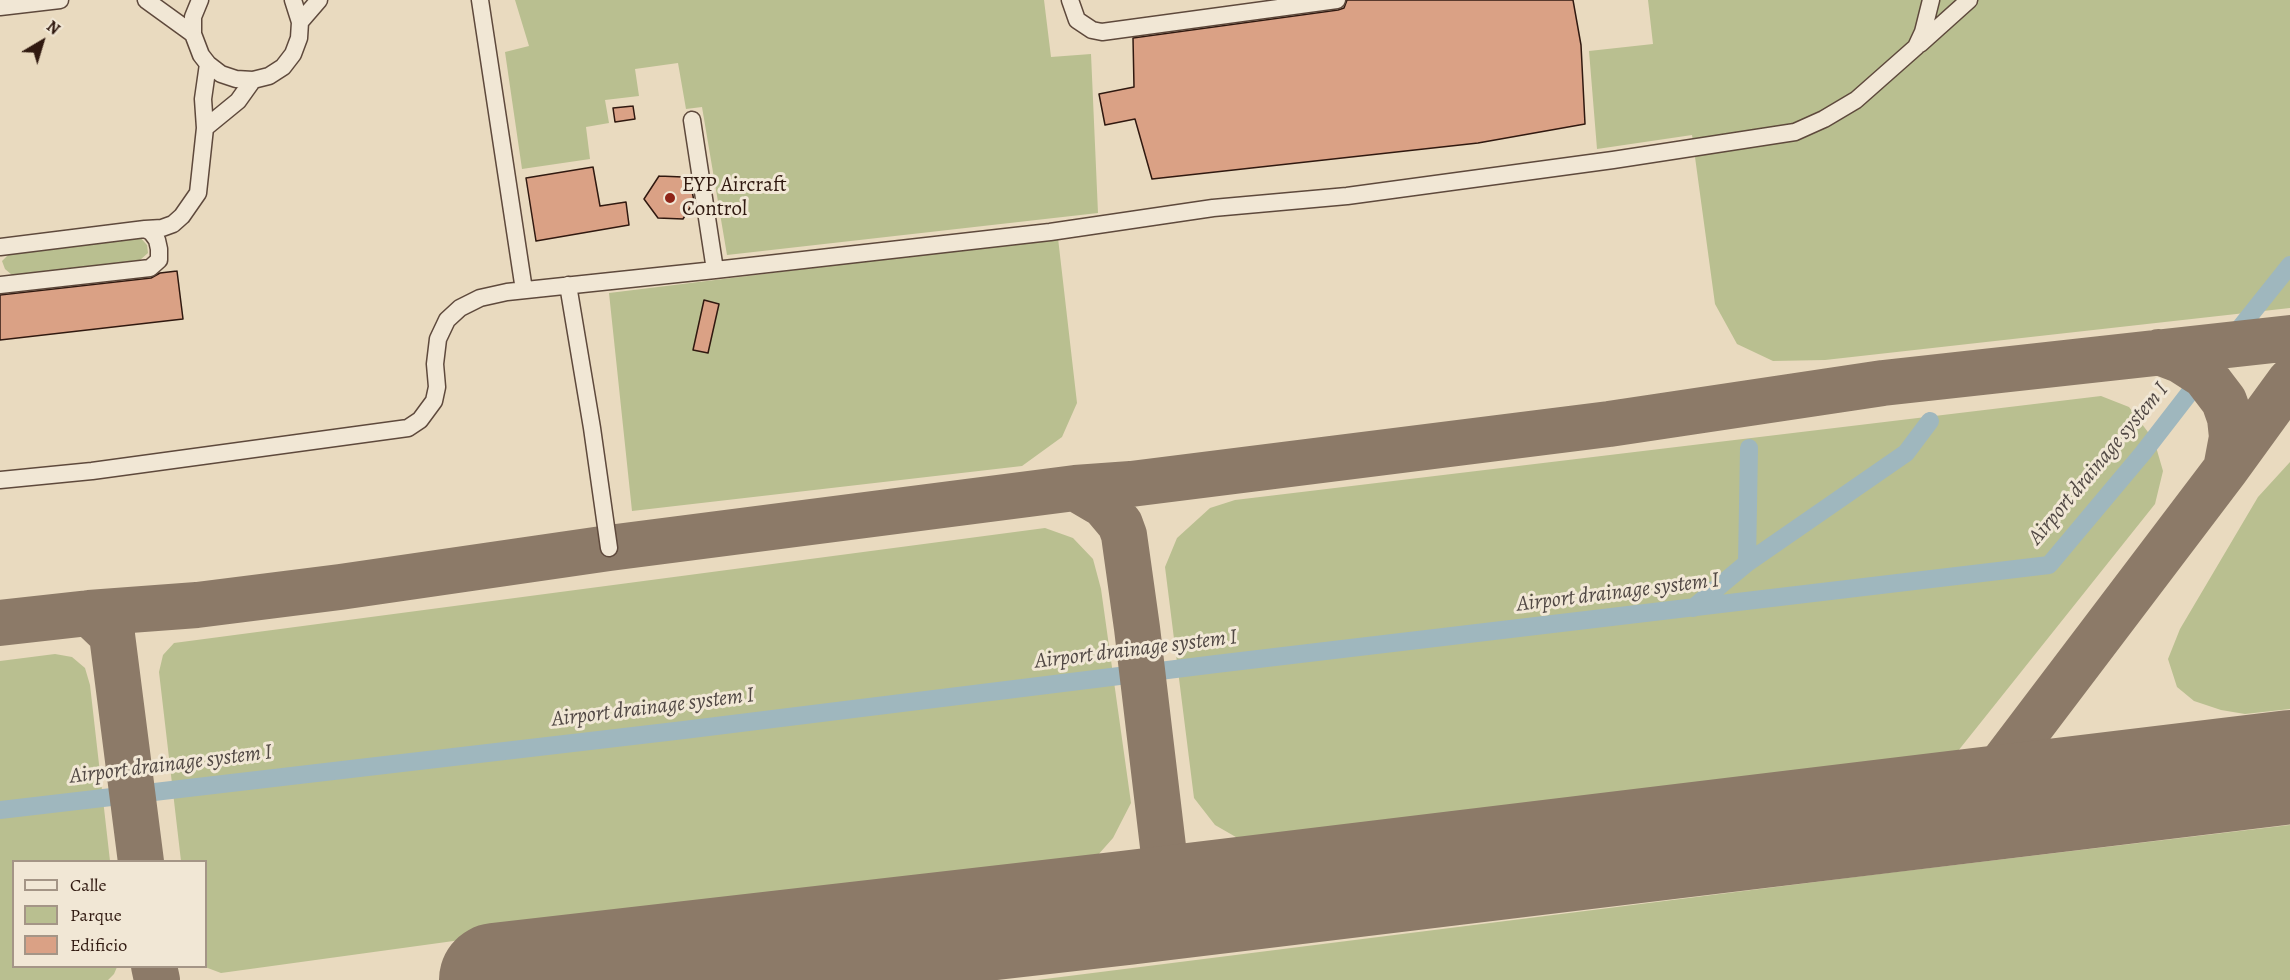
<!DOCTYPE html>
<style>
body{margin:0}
#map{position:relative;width:2290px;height:980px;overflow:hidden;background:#e9dabf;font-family:Alegreya,serif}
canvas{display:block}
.legend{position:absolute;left:12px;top:860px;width:195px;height:108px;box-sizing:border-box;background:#f1e7d5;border:2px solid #a49586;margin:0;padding:8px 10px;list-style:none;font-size:18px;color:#301910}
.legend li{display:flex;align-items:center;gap:12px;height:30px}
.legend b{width:30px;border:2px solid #a49586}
.north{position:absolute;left:12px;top:12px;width:60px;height:60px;-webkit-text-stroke:4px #f1e7d5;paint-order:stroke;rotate:38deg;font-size:16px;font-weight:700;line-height:24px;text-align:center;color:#301910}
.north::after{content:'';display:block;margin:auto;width:21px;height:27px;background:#301910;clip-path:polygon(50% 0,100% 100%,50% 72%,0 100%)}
</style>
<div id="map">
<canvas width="2290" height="980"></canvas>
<ul class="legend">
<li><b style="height:8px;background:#f1e7d5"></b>Calle</li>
<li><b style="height:16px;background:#b9bf90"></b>Parque</li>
<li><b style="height:16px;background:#daa185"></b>Edificio</li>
</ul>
<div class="north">N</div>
</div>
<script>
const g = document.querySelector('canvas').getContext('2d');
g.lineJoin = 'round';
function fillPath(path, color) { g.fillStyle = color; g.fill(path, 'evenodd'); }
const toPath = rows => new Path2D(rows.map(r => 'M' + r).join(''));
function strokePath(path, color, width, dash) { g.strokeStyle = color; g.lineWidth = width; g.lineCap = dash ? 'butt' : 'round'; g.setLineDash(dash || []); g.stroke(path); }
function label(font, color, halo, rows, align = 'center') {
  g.font = font + ' Alegreya,serif'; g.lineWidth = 6; g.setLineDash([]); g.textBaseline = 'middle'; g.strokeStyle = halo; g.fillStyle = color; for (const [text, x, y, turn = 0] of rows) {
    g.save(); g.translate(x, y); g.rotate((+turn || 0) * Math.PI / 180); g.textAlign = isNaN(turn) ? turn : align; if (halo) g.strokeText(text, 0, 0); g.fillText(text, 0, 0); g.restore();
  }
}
fillPath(toPath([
 [515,0,1044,0,1051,57,1091,54,1098,213,727,255,702,107,686,109,678,63,635,69,639,96,605,100,609,123,586,127,590,159,522,169,505,52,529,46],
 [1648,0,2290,0,2290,308,1825,360,1773,361,1737,344,1715,304,1692,135,1597,149,1589,51,1653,44],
 [139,236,147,245,148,253,140,260,12,275,5,269,2,261,14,249],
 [1058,238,1077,403,1062,437,1022,466,632,511,609,293],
 [2101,396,2129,407,2154,440,2163,471,2155,504,1958,751,1942,757,1783,773,1285,842,1248,844,1215,825,1194,798,1165,567,1177,538,1210,508,1235,500],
 [2290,462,2290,709,2245,714,2221,710,2194,701,2177,687,2168,659,2180,629,2258,497],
 [1045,528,1073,538,1093,559,1101,589,1131,803,1113,838,1097,856,1069,872,519,932,221,973,205,967,206,862,181,861,159,672,163,655,174,643],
 [55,654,72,657,85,668,90,685,110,861,14,862,14,966,117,967,114,974,108,980,0,980,0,661],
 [2290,825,2290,980,1037,980,1871,875]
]), '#b9bf90');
strokePath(toPath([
 [2235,334,2290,265],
 [2214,363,2223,351],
 [1747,563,1906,453,1930,421],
 [1693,608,1747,563,1749,448],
 [0,810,684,730,1216,664,2049,565,2143,453,2194,387]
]), '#9fb7be', 18);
strokePath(toPath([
 [2159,352,2180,360,2205,376,2224,401,2230,418,2232,437,2226,469],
 [1075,488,1104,505,1120,524,1124,535,1137,628,1164,855,1158,876,1142,896,1125,908],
 [89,613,112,635,141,862],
 [0,623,89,613,197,605,340,587,609,548,1075,488,1131,484,1609,424,1883,383,2290,338],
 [1959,808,1988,783,2226,469,2290,381],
 [1164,855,1178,877,1188,886,1215,897],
 [154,966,157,980]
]), '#8c7a68', 46);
strokePath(toPath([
 [496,980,1125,908,2290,767]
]), '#8c7a68', 114);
const building = toPath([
 [1347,0,1573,0,1581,45,1585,124,1478,143,1152,179,1135,119,1105,125,1099,94,1134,87,1133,38,1338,10,1344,8,1347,0],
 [633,106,635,119,615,122,613,108,633,106],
 [593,167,600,206,626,202,629,225,536,241,526,178,593,167],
 [659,176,683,177,692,191,694,201,683,219,658,218,644,199,659,176],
 [177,271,183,319,0,340,0,295,151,278,160,273,177,271],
 [704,300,719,304,708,353,693,350,704,300]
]);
fillPath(building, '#daa185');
strokePath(building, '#301910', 1.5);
const minor = toPath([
 [146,0,193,34],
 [200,0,193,17,193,34,201,55,208,64,221,74,236,79,253,80,269,76,283,67,293,54,299,38,300,22,293,0],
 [480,0,524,290],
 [1070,0,1077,20,1092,30,1102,32,1337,0],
 [0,7,60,0],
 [300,22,319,0],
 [1920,44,1969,0],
 [692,120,715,270],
 [205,128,238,101,253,80],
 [0,247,145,229,162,228,173,224,182,216,198,193,205,128,203,99,208,64],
 [0,285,150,268,159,260,159,249,157,240,151,232,145,229],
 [568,285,592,428,609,548],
 [0,480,92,471,408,428,420,420,434,401,437,387,435,364,438,339,447,320,460,308,480,298,507,292,715,270,1050,232,1213,208,1347,196,1613,160,1795,132,1824,119,1856,100,1916,47,1923,32,1931,0]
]);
strokePath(minor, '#5e493c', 19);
strokePath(minor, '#f1e7d5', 16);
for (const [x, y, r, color] of [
 [670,198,6,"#8f2418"]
]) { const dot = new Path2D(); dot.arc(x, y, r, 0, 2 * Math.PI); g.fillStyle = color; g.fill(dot); strokePath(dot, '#f1e7d5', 2); }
label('21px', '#301910', '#f1e7d5', [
 ["EYP Aircraft",682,186],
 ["Control",682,210]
], 'left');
label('italic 22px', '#514844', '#f1e7d5', [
 ["Airport drainage system I",2099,464,-50],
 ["Airport drainage system I",1618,593,-7],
 ["Airport drainage system I",1136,650,-7],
 ["Airport drainage system I",653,708,-7],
 ["Airport drainage system I",171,765,-7]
]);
</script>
